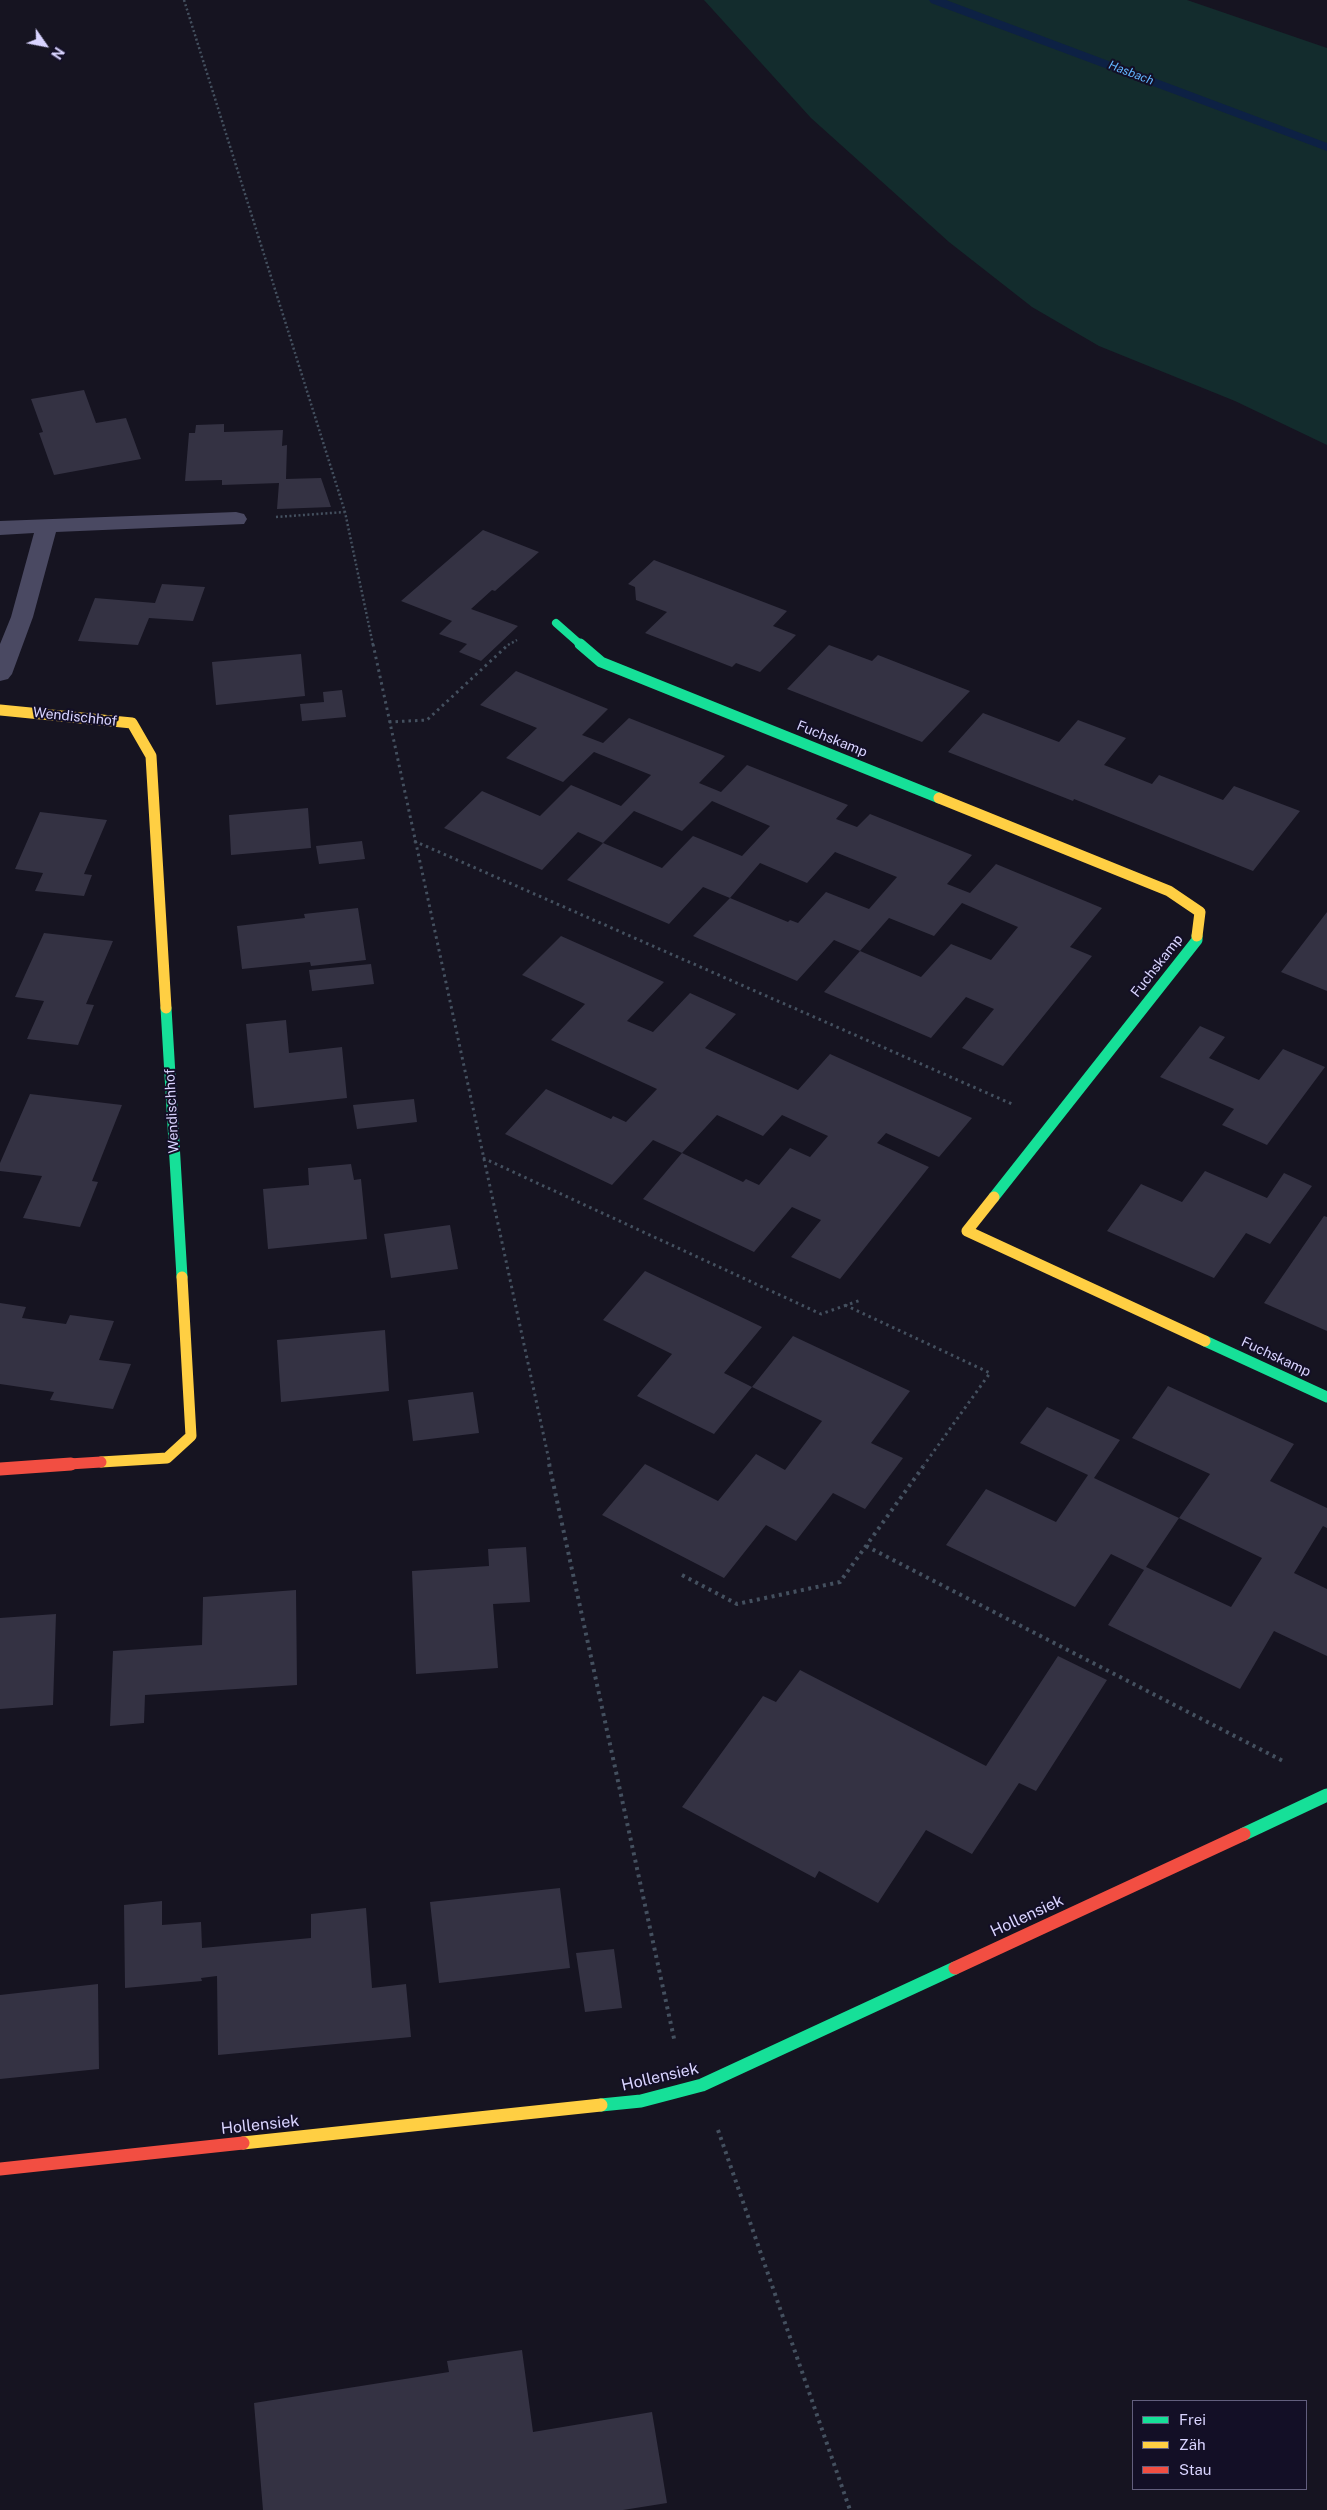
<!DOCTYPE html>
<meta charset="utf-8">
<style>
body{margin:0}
#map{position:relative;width:1327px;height:2510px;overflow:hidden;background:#161421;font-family:"Public Sans",sans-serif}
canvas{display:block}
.legend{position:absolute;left:1132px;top:2400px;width:175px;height:90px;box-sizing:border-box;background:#130f26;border:1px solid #625e7d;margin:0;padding:6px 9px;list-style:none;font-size:15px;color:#d9d4ff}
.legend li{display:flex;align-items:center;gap:10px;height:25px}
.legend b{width:25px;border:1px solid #625e7d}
.north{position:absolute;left:20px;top:20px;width:50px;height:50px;-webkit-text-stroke:4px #130f26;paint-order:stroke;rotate:123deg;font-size:14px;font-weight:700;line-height:20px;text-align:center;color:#d9d4ff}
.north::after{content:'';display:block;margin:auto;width:18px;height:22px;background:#d9d4ff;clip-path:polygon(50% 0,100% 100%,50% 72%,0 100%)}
</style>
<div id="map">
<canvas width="1327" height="2510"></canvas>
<ul class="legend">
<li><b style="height:6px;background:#16e098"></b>Frei</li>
<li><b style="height:6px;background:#ffcf43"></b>Zäh</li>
<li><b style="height:6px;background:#f24e42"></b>Stau</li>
</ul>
<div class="north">N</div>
</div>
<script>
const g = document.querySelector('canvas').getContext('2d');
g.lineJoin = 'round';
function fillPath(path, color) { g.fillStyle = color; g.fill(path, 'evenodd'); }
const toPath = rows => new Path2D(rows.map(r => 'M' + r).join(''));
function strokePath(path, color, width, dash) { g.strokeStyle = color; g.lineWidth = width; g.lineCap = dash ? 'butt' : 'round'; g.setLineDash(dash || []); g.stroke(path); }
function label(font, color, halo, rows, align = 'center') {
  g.font = font + ' "Public Sans",sans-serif'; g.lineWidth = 4; g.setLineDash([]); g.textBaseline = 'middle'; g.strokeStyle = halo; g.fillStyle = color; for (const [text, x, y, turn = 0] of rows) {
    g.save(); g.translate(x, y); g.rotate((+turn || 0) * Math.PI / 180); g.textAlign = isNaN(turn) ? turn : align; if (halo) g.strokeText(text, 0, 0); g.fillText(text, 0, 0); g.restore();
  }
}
fillPath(toPath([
 [704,0,1187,0,1327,48,1327,445,1235,401,1099,346,1032,307,949,242,811,118]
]), '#132c2d');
fillPath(toPath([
 [929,0,946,0,1327,143,1327,151,931,3,929,0]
]), '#0d2144');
fillPath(toPath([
 [84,390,96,423,126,418,141,459,54,475,39,433,43,432,31,399],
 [224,424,224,432,283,430,282,446,287,445,286,479,321,478,331,507,277,509,279,483,222,485,222,480,185,481,189,433,195,433,196,425],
 [483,530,539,552,495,591,492,590,471,609,518,626,481,661,459,652,467,644,439,634,452,621,401,601],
 [654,560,787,611,773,626,796,635,760,672,736,663,732,667,645,633,667,612,636,600,635,587,628,584],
 [162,584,205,587,193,621,149,618,138,645,78,641,95,598,155,603],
 [829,645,872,661,878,655,970,691,922,742,787,689],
 [301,654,305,696,216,705,212,662],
 [516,671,608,709,582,735,603,743,629,718,725,756,699,783,721,792,747,765,848,805,836,819,857,827,870,814,972,855,947,884,970,893,996,864,1102,908,1070,947,1092,956,1003,1066,962,1048,994,1009,966,997,931,1038,824,992,860,951,921,977,951,944,991,960,1018,927,962,903,934,936,889,918,860,951,834,940,797,981,693,936,730,898,788,922,790,920,798,923,826,892,869,909,897,877,835,852,807,883,760,863,730,898,703,887,669,924,567,880,603,843,662,868,693,836,742,856,770,826,712,801,682,831,634,811,603,843,578,832,542,870,444,828,482,791,540,816,571,785,621,806,651,775,594,752,563,782,506,758,537,728,480,705],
 [342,690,346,717,302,721,300,704,324,702,323,692],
 [983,713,1059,742,1078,720,1126,738,1104,765,1152,784,1159,775,1223,800,1234,786,1300,811,1253,871,1074,799,1073,801,948,752],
 [308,808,311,848,231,855,229,815],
 [40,812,107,820,84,874,92,875,84,896,35,891,43,873,15,869],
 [362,841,365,859,319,864,316,846],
 [358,908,366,960,311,966,310,962,242,969,237,926,305,918,304,914],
 [1327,912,1327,991,1281,972],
 [44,933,113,941,86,1004,94,1005,78,1045,27,1039,44,1001,15,997],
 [561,936,664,982,627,1021,653,1032,690,993,736,1014,705,1048,798,1090,830,1054,972,1118,939,1157,886,1133,877,1143,929,1167,840,1279,791,1257,821,1220,792,1207,754,1252,643,1199,682,1153,743,1182,746,1179,759,1185,790,1148,810,1157,828,1136,782,1115,763,1136,717,1115,682,1153,653,1140,612,1185,505,1134,546,1089,611,1119,613,1116,626,1122,657,1089,551,1040,585,1004,522,975],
 [371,964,374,984,312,991,309,970],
 [286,1020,289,1053,342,1047,347,1098,254,1108,246,1024],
 [1200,1026,1225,1037,1209,1058,1259,1080,1283,1049,1325,1067,1267,1145,1222,1125,1234,1109,1160,1077],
 [30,1094,122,1105,92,1181,98,1182,80,1227,23,1218,42,1176,0,1171,0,1163],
 [414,1099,417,1122,357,1129,353,1105],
 [351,1164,354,1180,361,1179,367,1239,268,1249,263,1189,309,1185,308,1168],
 [1205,1171,1267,1198,1284,1173,1312,1186,1270,1244,1246,1233,1214,1278,1107,1231,1141,1184,1182,1202],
 [1324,1216,1327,1217,1327,1331,1264,1303],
 [450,1225,458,1269,391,1278,384,1234],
 [645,1271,762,1327,724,1373,752,1387,793,1336,910,1391,871,1443,903,1458,865,1509,833,1493,796,1541,766,1525,724,1578,602,1515,645,1464,718,1501,756,1454,785,1470,822,1421,752,1387,714,1434,637,1396,672,1354,603,1320],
 [0,1303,26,1307,22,1318,66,1324,70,1315,114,1321,99,1360,131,1364,113,1409,50,1400,54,1392,0,1384],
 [385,1330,389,1391,281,1402,277,1340],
 [1168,1386,1294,1444,1270,1481,1327,1508,1327,1528,1323,1526,1294,1573,1327,1589,1327,1656,1274,1631,1240,1689,1108,1625,1144,1570,1111,1554,1075,1607,946,1545,986,1489,1056,1522,1088,1475,1020,1443,1047,1407,1120,1440,1094,1478,1179,1518,1146,1567,1231,1607,1262,1558,1179,1518,1210,1474,1132,1438],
 [473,1392,479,1433,413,1441,408,1400],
 [526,1547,530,1602,493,1604,498,1668,416,1674,412,1571,489,1566,488,1549],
 [296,1590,297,1685,145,1695,144,1723,110,1726,113,1651,202,1645,203,1597],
 [56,1614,53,1705,0,1709,0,1618],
 [1058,1656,1107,1680,1036,1791,1019,1783,972,1854,926,1830,878,1903,819,1871,815,1878,682,1807,763,1696,776,1702,800,1670,986,1766],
 [560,1888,570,1968,439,1983,430,1902],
 [162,1901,162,1925,201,1922,202,1948,311,1938,311,1914,366,1908,372,1988,406,1984,411,2037,218,2055,217,1976,201,1978,202,1981,125,1988,124,1905],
 [614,1949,622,2008,585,2012,576,1953],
 [98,1984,99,2069,0,2079,0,1995],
 [522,2350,533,2432,652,2412,667,2503,623,2510,263,2510,254,2403,449,2372,447,2361]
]), '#343243');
strokePath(toPath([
 [184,0,345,512,373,645],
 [276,517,345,512],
 [508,645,517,640]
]), '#44505f', 2.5, [2, 2.5]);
strokePath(toPath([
 [373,644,550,1465],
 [389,722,427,720,509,644],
 [414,841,1012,1104],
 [483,1158,821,1314,861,1300],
 [845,1305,990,1373,924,1465]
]), '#44505f', 3, [2.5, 4]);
strokePath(toPath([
 [549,1464,675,2043],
 [866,1546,1285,1762],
 [682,1575,737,1604,840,1582,925,1464],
 [718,2130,850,2510]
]), '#44505f', 4, [3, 4.5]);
fillPath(toPath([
 [236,512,244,514,247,519,244,524,56,532,33,617,12,674,8,679,0,681,0,644,11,617,34,533,0,535,0,521,236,512]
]), '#4a4962');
strokePath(toPath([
 [556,623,581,645]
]), '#16e098', 8);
strokePath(toPath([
 [580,644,601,662,939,798],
 [166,1008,182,1277],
 [994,1197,1197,940,1197,936],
 [1205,1341,1327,1397]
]), '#16e098', 11);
strokePath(toPath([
 [1244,1834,1327,1795],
 [601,2105,641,2101,702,2085,955,1968]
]), '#16e098', 13);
strokePath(toPath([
 [0,710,132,723,151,756,166,1008],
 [939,798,1169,891,1200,912,1197,936],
 [994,1197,967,1231,1205,1341],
 [101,1462,167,1458,191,1436,182,1277]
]), '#ffcf43', 11);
strokePath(toPath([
 [243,2143,601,2105]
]), '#ffcf43', 13);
strokePath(toPath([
 [53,1465,101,1462]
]), '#f24e42', 11);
strokePath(toPath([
 [0,1469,71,1464],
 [955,1968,1244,1834],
 [0,2169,243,2143]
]), '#f24e42', 13);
label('italic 12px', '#62b6ff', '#130f26', [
 ["Hasbach",1131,73,21]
]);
label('14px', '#d9d4ff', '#130f26', [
 ["Wendischhof",75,717,6],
 ["Fuchskamp",832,739,22],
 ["Fuchskamp",1157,966,-52],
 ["Wendischhof",172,1111,-93],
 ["Fuchskamp",1276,1357,25]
]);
label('16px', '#d9d4ff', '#130f26', [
 ["Hollensiek",1027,1916,-25],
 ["Hollensiek",660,2077,-13],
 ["Hollensiek",260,2125,-6]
]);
</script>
